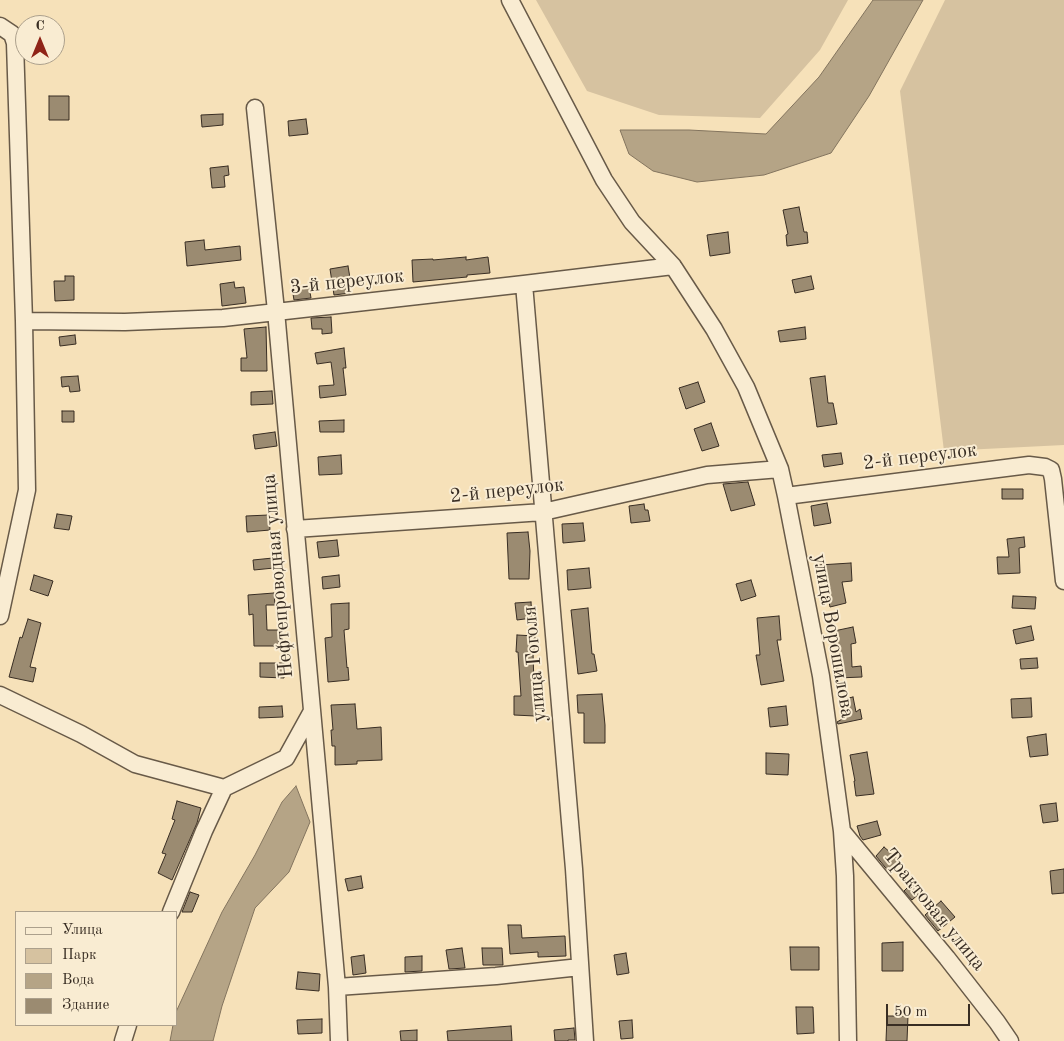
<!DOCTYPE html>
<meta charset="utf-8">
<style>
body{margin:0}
#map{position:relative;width:1064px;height:1041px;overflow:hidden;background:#f6e1b9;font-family:"Old Standard TT",serif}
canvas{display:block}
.legend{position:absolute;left:15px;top:911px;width:162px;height:115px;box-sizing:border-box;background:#f9ecd2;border:1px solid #aca08c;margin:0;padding:6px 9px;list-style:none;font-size:15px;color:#382d23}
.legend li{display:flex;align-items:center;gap:10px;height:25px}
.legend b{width:25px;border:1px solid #aca08c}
.north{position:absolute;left:15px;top:15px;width:50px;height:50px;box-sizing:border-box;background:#f9ecd2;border:1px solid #aca08c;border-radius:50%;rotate:0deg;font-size:14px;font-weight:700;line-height:20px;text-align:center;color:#382d23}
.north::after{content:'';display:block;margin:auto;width:18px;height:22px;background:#8f2418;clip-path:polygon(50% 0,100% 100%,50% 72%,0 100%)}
.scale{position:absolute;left:886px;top:1004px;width:84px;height:22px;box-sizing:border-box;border:2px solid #382d23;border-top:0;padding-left:6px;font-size:15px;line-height:18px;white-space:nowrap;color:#382d23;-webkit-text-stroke:4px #f9ecd2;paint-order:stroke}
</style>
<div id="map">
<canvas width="1064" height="1041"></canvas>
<ul class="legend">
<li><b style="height:6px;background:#f9ecd2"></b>Улица</li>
<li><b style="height:14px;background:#d6c2a0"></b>Парк</li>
<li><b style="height:14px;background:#b5a486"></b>Вода</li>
<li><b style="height:14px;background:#9b8b71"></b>Здание</li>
</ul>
<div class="north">С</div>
<div class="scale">50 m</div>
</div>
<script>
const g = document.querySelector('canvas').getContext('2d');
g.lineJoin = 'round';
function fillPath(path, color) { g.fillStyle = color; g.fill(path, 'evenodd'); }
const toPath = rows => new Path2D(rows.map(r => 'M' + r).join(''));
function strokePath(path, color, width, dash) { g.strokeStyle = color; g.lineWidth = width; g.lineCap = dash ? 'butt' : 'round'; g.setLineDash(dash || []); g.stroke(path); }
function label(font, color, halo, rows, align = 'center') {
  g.font = font + ' "Old Standard TT",serif'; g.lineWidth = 4; g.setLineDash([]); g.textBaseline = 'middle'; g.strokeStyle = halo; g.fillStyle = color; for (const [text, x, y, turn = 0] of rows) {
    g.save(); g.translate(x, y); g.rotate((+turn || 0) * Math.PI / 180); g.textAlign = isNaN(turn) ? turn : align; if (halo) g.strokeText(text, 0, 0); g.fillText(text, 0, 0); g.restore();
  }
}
fillPath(toPath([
 [536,0,848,0,820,50,760,118,659,115,587,91],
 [945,0,1064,0,1064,445,944,451,900,91]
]), '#d6c2a0');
const water = toPath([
 [873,0,923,0,869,96,831,153,764,175,697,182,653,171,629,154,620,130,689,130,766,134,819,77,873,0],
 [296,786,310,822,289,872,255,908,222,1006,213,1041,170,1041,173,1025,176,1025,176,1012,222,912,255,855,282,802,296,786]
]);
fillPath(water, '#b5a486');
strokePath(water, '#83745e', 1);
const building = toPath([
 [49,96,69,96,69,120,49,120,49,96],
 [223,114,223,125,202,127,201,115,223,114],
 [306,119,308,134,289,136,288,121,306,119],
 [228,166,229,175,224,176,225,187,212,188,210,168,228,166],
 [799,207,804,232,807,232,808,243,787,246,786,235,788,234,783,210,799,207],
 [728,232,730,253,710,256,707,235,728,232],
 [204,240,205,250,240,246,241,260,187,266,185,242,204,240],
 [466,257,466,260,488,257,490,273,467,275,467,277,413,282,412,260,433,259,433,260,466,257],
 [348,266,350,278,347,279,350,293,334,295,330,269,348,266],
 [65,276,74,276,74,300,55,301,54,281,65,281,65,276],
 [811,276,814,289,795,293,792,280,811,276],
 [234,282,235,288,244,287,246,303,222,306,220,284,234,282],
 [309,286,311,298,294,300,292,288,309,286],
 [331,317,332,333,322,334,322,329,312,329,311,318,331,317],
 [266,327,267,371,241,371,241,358,247,358,244,329,266,327],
 [805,327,806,339,780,342,778,331,805,327],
 [75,335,76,344,60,346,59,337,75,335],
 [344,348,346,368,343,368,346,395,320,398,319,386,334,385,331,362,317,364,315,353,344,348],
 [78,376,80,391,70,392,69,386,62,387,61,377,78,376],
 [825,376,828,403,833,403,837,424,817,427,810,378,825,376],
 [698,382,705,402,686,409,679,388,698,382],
 [272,391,273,404,251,405,251,392,272,391],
 [62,411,74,411,74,422,62,422,62,411],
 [344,420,344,432,320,432,319,421,344,420],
 [711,423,719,446,702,451,694,429,711,423],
 [275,432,277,446,255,449,253,435,275,432],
 [841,453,843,464,824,467,822,455,841,453],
 [341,455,342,474,319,475,318,457,341,455],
 [748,482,755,505,731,511,723,484,748,482],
 [1002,489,1023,489,1023,499,1002,499,1002,489],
 [827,503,831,523,814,526,811,506,827,503],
 [644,504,645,510,648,510,650,521,631,523,629,506,644,504],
 [57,514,72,516,69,530,54,528,57,514],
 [269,515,270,530,247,532,246,516,269,515],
 [583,523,585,541,563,543,562,524,583,523],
 [528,532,530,551,529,579,509,579,507,533,528,532],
 [1024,537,1025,547,1019,548,1020,573,998,574,997,557,1009,557,1007,539,1024,537],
 [337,540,339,556,319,558,317,542,337,540],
 [273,558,274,568,254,570,253,560,273,558],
 [851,563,852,581,842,582,846,603,830,607,825,583,820,584,819,565,851,563],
 [589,568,591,588,568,590,567,570,589,568],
 [34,575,53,581,48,596,30,590,34,575],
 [339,575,340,587,323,589,322,577,339,575],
 [751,580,756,596,741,601,736,584,751,580],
 [274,593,275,605,266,605,267,630,278,630,279,646,254,646,253,614,249,615,248,595,274,593],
 [1013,596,1036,597,1035,609,1012,608,1013,596],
 [531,602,532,618,517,620,515,603,531,602],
 [349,603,349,629,344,630,347,668,348,667,349,680,328,682,325,638,332,637,331,604,349,603],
 [588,608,592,654,594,654,597,671,578,674,571,610,588,608],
 [779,616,781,640,777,640,784,681,761,685,756,655,760,655,757,618,779,616],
 [28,619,41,623,30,667,36,668,33,682,9,677,20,637,22,638,28,619],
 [1031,626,1034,640,1016,644,1013,630,1031,626],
 [853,627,856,643,851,644,852,667,861,666,862,677,837,678,836,654,838,653,834,631,853,627],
 [517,635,535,636,534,653,533,653,535,716,514,715,514,696,521,696,518,652,516,652,517,635],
 [1037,658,1038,668,1021,669,1020,659,1037,658],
 [260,663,284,663,284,678,260,677,260,663],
 [602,694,605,725,605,743,584,743,584,713,578,713,577,695,602,694],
 [853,697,856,712,860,709,862,719,838,724,837,722,844,718,840,700,853,697],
 [1031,698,1032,717,1012,718,1011,699,1031,698],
 [355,704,357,729,381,727,382,760,357,761,357,764,335,765,335,746,332,746,331,730,333,730,331,705,355,704],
 [282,706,283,717,259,718,259,707,282,706],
 [786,706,788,725,770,727,768,708,786,706],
 [1046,734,1048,755,1030,757,1027,737,1046,734],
 [867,752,874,794,856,796,854,781,855,781,850,755,867,752],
 [766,753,789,754,788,775,766,774,766,753],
 [177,801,201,808,197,823,172,880,158,873,166,854,162,853,175,820,172,819,177,801],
 [1056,803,1058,821,1043,823,1040,805,1056,803],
 [877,821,881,835,863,840,860,836,857,826,877,821],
 [884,847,899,860,889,872,876,856,884,847],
 [1064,869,1064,893,1052,894,1050,871,1064,869],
 [361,876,363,888,348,891,345,879,361,876],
 [912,883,921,892,912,900,904,891,912,883],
 [190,892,199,895,192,912,182,912,190,892],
 [941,901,955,917,938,931,925,915,941,901],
 [508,925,521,925,522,938,565,936,566,956,538,957,538,952,510,954,508,925],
 [903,942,903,971,882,971,882,943,903,942],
 [790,947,819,947,819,970,791,970,790,947],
 [462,948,465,968,449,969,446,950,462,948],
 [482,948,502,948,503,965,483,965,482,948],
 [626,953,629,973,617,975,614,955,626,953],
 [364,955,366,973,353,975,351,957,364,955],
 [422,956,422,971,405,972,405,957,422,956],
 [298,972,320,974,319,991,296,989,298,972],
 [796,1007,813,1007,814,1033,797,1034,796,1007],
 [887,1016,908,1016,907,1041,886,1041,887,1016],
 [322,1019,322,1033,298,1034,297,1020,322,1019],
 [632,1020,633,1038,621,1039,619,1021,632,1020],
 [511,1026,512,1041,448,1041,447,1031,511,1026],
 [574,1028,575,1040,568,1040,568,1041,555,1041,554,1030,574,1028],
 [417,1030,417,1041,401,1041,400,1031,417,1030]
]);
fillPath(building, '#9b8b71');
strokePath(building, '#382d23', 1);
const minor = toPath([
 [510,0,604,180,632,222,673,266,714,329,746,387,780,469,786,496,821,676,842,831,845,876,848,1041],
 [0,26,12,34,15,43,24,321,27,490,0,616],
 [255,108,276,311,337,987,339,1041],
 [524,284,574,869,585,1041],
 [24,321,125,322,223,318,524,284,673,266],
 [786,496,1029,465,1045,467,1051,470,1053,479,1064,581],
 [295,529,543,512,707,475,780,469],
 [0,695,81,734,135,764,224,788],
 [842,831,947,958,997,1022,1010,1041],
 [171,912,204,831,224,788,286,758,312,711],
 [337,987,496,976,580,967],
 [123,1041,128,1025]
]);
strokePath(minor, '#685a48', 19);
strokePath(minor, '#f9ecd2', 16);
label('20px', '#382d23', '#f9ecd2', [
 ["3-й переулок",347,282,-6],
 ["2-й переулок",920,457,-7],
 ["2-й переулок",507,491,-6],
 ["Нефтепроводная улица",278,576,-95],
 ["улица Ворошилова",833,636,80],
 ["улица Гоголя",535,664,-95],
 ["Трактовая улица",934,910,51]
]);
</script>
